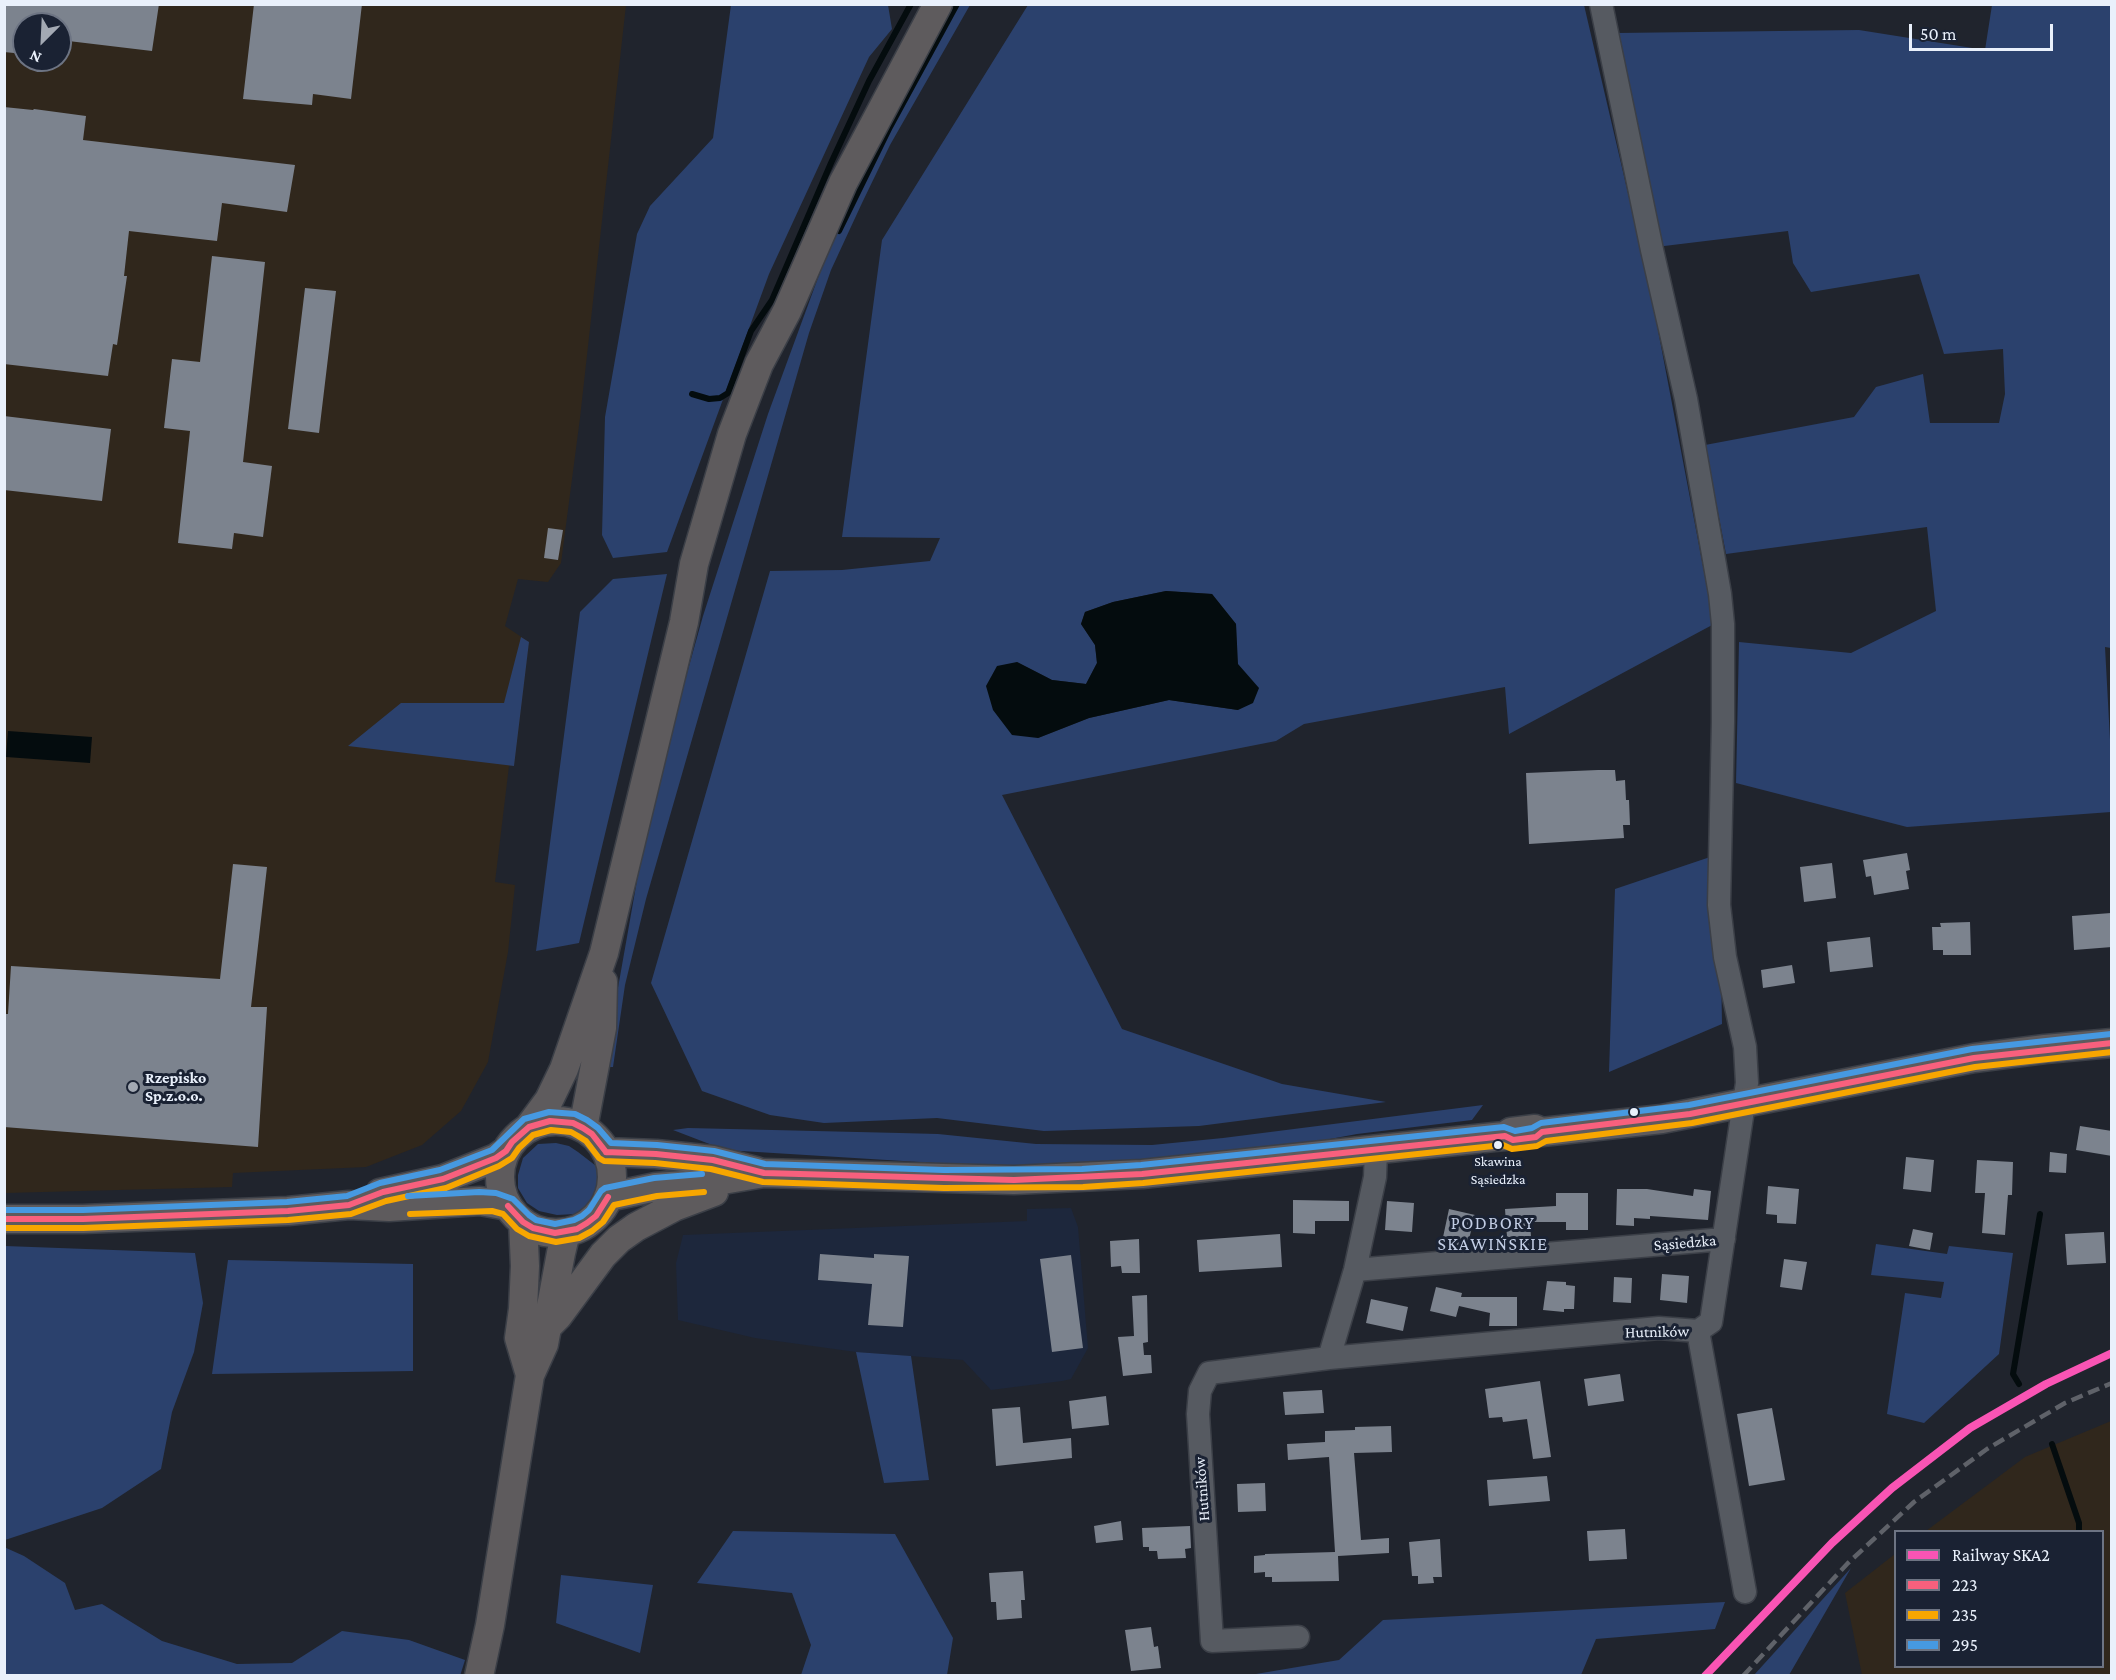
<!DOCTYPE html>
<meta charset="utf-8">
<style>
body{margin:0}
#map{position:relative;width:2116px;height:1680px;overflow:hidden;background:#20242d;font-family:"Crimson Pro",serif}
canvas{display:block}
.frame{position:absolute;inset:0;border:6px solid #e9f0fb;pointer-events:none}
.legend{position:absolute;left:1894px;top:1530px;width:210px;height:138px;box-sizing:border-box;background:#1a2233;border:2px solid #6d7483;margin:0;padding:8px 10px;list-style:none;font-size:18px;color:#e9f0fb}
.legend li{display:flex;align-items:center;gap:12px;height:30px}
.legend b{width:30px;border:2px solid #6d7483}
.north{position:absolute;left:12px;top:12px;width:60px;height:60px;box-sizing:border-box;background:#1a2233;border:2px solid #6d7483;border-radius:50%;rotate:204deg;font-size:16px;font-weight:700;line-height:24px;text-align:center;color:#e9f0fb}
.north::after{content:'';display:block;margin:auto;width:21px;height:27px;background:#a3a9b3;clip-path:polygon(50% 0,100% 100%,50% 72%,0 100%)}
.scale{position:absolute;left:1909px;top:24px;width:144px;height:27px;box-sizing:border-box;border:3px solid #e9f0fb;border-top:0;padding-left:8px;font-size:18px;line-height:21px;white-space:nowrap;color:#e9f0fb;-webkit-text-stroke:4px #1a2233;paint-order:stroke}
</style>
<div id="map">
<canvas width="2116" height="1680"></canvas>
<div class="frame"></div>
<ul class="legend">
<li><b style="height:8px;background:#f954b4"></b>Railway SKA2</li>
<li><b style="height:8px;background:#f8607d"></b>223</li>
<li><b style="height:8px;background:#f7a600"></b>235</li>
<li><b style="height:8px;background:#4699e1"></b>295</li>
</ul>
<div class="north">N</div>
<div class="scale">50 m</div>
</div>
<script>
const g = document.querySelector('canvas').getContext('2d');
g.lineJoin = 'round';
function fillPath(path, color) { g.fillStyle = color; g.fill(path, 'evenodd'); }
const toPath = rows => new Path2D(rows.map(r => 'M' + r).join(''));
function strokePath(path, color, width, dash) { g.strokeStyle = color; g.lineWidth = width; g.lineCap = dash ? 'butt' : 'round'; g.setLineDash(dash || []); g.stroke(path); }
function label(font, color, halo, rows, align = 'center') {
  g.font = font + ' "Crimson Pro",serif'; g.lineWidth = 6; g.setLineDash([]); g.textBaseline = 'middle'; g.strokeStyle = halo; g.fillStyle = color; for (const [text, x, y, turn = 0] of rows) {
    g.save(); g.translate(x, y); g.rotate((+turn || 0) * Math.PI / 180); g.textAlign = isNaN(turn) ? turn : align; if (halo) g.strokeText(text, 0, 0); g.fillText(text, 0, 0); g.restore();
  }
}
fillPath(toPath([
 [1071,1208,1078,1227,1088,1348,1071,1379,1062,1381,991,1390,963,1360,856,1352,755,1338,678,1320,676,1263,683,1235,1027,1221,1027,1209]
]), '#1d273c');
fillPath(toPath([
 [4,5,626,5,580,418,561,563,548,582,518,579,505,626,529,642,514,766,509,766,495,882,515,885,508,952,488,1062,461,1111,422,1145,366,1167,233,1173,232,1187,5,1193],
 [24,24,60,24,60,60,24,60],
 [2111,1421,2111,1675,1862,1675,1845,1593,1895,1554,1896,1666,2102,1666,2102,1532,1926,1531,2025,1457]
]), '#30271c');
fillPath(toPath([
 [731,5,888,5,892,29,869,57,769,274,667,552,613,558,602,535,605,417,637,234,650,206,713,138],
 [954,5,970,5,890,145,862,203,831,270,809,333,646,899,625,985,613,1067,604,1067,639,869,677,709,703,616,768,414,837,226,891,117],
 [1028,5,1584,5,1649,283,1714,624,1509,734,1505,687,1304,724,1276,741,1002,795,1122,1029,1282,1084,1386,1102,1199,1126,1044,1131,937,1118,824,1123,770,1115,702,1091,651,983,770,571,842,570,930,561,940,538,842,537,882,240],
 [1166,591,1212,594,1236,624,1238,710,1169,700,1089,718,1038,738,1017,662,1052,680,1086,684,1097,663,1095,645,1081,624,1085,612,1113,602],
 [1992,5,2111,5,2111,648,2105,647,2111,758,2111,812,1907,827,1736,783,1739,642,1851,653,1936,611,1927,527,1726,554,1705,445,1854,417,1876,387,1923,374,1930,423,1999,423,2005,394,2003,349,1944,354,1919,274,1811,292,1793,263,1788,231,1656,247,1617,33,1859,30,1985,50],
 [667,574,579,943,536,951,580,612,613,579],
 [521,637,529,642,514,766,348,746,401,703,504,703],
 [1719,854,1722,1024,1609,1072,1615,889],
 [1483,1105,1472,1120,1357,1134,1249,1154,1016,1168,725,1150,673,1130,688,1128,900,1133,938,1134,1036,1144,1152,1145,1223,1138],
 [556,1143,569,1146,578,1152,600,1169,603,1173,602,1186,596,1198,587,1208,576,1214,557,1215,539,1211,527,1203,518,1188,518,1175,523,1158,538,1144],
 [1876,1244,1947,1254,1949,1246,2013,1253,1999,1354,1924,1423,1887,1414,1905,1293,1941,1298,1944,1282,1871,1275],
 [5,1246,195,1253,203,1303,194,1352,172,1412,161,1469,102,1508,5,1540],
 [228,1260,413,1264,413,1371,212,1374],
 [856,1352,911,1356,929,1480,884,1483],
 [733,1531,895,1534,953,1638,947,1675,801,1675,811,1645,792,1593,697,1583],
 [4,1547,24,1556,65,1583,75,1610,102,1604,162,1641,237,1664,292,1663,342,1631,409,1640,465,1660,460,1676,6,1675,4,1675],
 [1851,1568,1789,1675,1754,1675],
 [561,1575,653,1585,640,1653,556,1623],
 [1725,1602,1715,1629,1596,1639,1581,1675,1250,1675,1339,1660,1383,1620]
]), '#2b416d');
fillPath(toPath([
 [1166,591,1212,594,1236,624,1238,664,1259,688,1253,703,1238,710,1169,700,1089,718,1038,738,1012,735,993,710,986,686,997,666,1017,662,1052,680,1086,684,1097,663,1095,645,1081,624,1085,612,1113,602],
 [8,731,92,737,90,763,6,757]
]), '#040c0e');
strokePath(toPath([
 [839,231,890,127,957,4],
 [692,394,709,399,720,398,728,393,751,331,772,300,831,163,869,81,911,4],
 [2019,1384,2013,1374,2040,1214],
 [2052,1444,2079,1523,2079,1532]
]), '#040c0e', 6);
fillPath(toPath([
 [4,4,159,4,152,51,60,40,60,24,24,24,24,54,4,52],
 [254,4,362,4,351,99,313,94,312,105,243,99],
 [4,107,33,110,34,109,86,116,83,140,295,165,287,212,222,203,217,241,129,231,124,276,127,276,117,345,113,344,108,376,4,364],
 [212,256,265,262,243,462,272,466,263,537,234,533,232,549,178,543,190,431,164,428,172,359,200,362],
 [305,288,336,291,319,433,288,429],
 [4,416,111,429,102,501,4,490],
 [548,528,563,530,558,560,544,558],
 [1598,770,1615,770,1616,781,1625,780,1626,800,1629,800,1630,825,1623,825,1624,838,1529,844,1526,773],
 [1907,853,1910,870,1906,871,1909,889,1874,895,1871,876,1866,877,1863,860],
 [1832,863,1836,898,1804,902,1800,867],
 [233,864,267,867,251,1007,267,1007,258,1147,4,1127,4,1014,8,1014,11,966,220,979],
 [2111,913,2112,947,2074,950,2072,916],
 [1970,922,1971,955,1943,955,1943,950,1933,950,1932,927,1941,927,1940,923],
 [1870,937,1873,967,1830,972,1827,942],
 [1792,965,1795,983,1763,988,1761,970],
 [2080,1126,2112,1131,2112,1156,2076,1150],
 [2050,1152,2067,1154,2066,1173,2049,1172],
 [1906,1157,1934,1160,1931,1192,1903,1189],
 [1977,1160,2013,1162,2012,1195,2008,1195,2005,1235,1982,1233,1985,1193,1975,1193],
 [1768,1186,1799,1189,1796,1224,1777,1223,1777,1215,1766,1214],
 [1617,1189,1647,1189,1693,1196,1694,1189,1711,1191,1708,1220,1650,1216,1650,1219,1634,1218,1634,1226,1616,1225],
 [1556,1193,1588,1193,1588,1230,1566,1230,1566,1222,1530,1222,1531,1237,1507,1237,1505,1209,1556,1206],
 [1293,1200,1349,1201,1349,1221,1315,1221,1315,1234,1293,1233],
 [1387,1201,1414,1203,1412,1232,1385,1230],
 [1449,1209,1475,1215,1467,1247,1442,1242],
 [1913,1229,1933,1233,1930,1250,1909,1246],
 [2104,1232,2106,1263,2067,1265,2065,1234],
 [1280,1234,1282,1267,1199,1272,1197,1240],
 [1139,1239,1140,1273,1122,1273,1121,1266,1111,1267,1110,1241],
 [820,1254,874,1258,874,1254,909,1256,903,1327,868,1325,872,1284,818,1280],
 [1071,1255,1083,1348,1052,1352,1040,1259],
 [1784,1259,1807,1262,1802,1290,1780,1287],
 [1662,1274,1689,1276,1687,1303,1660,1300],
 [1614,1277,1632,1278,1631,1303,1613,1302],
 [1547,1281,1566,1282,1566,1285,1575,1286,1574,1309,1564,1309,1564,1312,1543,1310],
 [1436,1287,1462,1293,1461,1297,1517,1297,1517,1326,1489,1326,1490,1313,1459,1306,1456,1317,1430,1311],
 [1147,1295,1148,1342,1143,1343,1144,1355,1151,1355,1152,1373,1123,1376,1118,1337,1134,1336,1132,1296],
 [1371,1299,1408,1307,1403,1331,1366,1323],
 [1620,1374,1624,1401,1588,1406,1584,1379],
 [1540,1381,1551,1457,1533,1459,1527,1419,1503,1422,1502,1417,1489,1418,1485,1389],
 [1322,1390,1324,1413,1285,1415,1283,1392],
 [1106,1396,1109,1425,1072,1429,1069,1401],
 [1020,1407,1023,1443,1071,1438,1072,1458,996,1466,992,1409],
 [1772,1408,1785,1480,1749,1486,1737,1414],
 [1391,1426,1392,1452,1354,1453,1361,1540,1389,1538,1389,1553,1338,1556,1339,1581,1272,1582,1272,1577,1265,1577,1265,1572,1254,1573,1254,1556,1265,1555,1265,1554,1335,1552,1329,1457,1288,1460,1287,1444,1325,1442,1325,1431,1355,1430,1355,1427],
 [1547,1476,1550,1501,1489,1506,1487,1480],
 [1265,1483,1266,1511,1238,1512,1237,1484],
 [1121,1521,1123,1540,1096,1543,1094,1526],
 [1190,1526,1191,1548,1185,1549,1186,1558,1158,1559,1157,1551,1149,1551,1149,1547,1143,1547,1142,1528],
 [1625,1529,1627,1559,1589,1561,1587,1531],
 [1440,1539,1442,1577,1433,1577,1434,1583,1418,1584,1418,1576,1412,1576,1409,1542],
 [1023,1571,1025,1600,1021,1600,1022,1618,997,1620,996,1602,991,1602,989,1573],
 [1151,1627,1154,1647,1158,1646,1161,1668,1131,1671,1125,1630]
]), '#7c838e');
const minor = toPath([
 [1601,4,1652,250,1686,399,1720,594,1723,624,1723,722,1719,905,1725,957,1745,1047,1747,1083,1711,1322,1698,1331,1745,1592],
 [1355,1270,1724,1239],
 [1329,1358,1659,1328,1698,1331],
 [1298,1637,1212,1641,1198,1414,1200,1391,1209,1373,1329,1358,1355,1270,1375,1177,1376,1150]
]);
const major = toPath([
 '500 1177a56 56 0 1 1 112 0a56 56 0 1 1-112 0Z',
 [529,1127,549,1100,564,1069,604,953,684,622,694,564,732,434,759,364,787,311,843,183,938,4],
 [583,1128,602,1028,603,982],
 [606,1152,656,1154,713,1160,756,1171],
 [380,1193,443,1179,496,1158,506,1151],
 [608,1197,656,1187,699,1184,764,1173,1014,1180,1142,1174,1494,1137,1505,1136,1511,1132,1535,1129,1542,1132,1662,1119,1974,1058,2045,1049,2112,1043],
 [4,1219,83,1219,288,1211,349,1205,389,1207,480,1201,508,1206],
 [523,1222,525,1266,523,1309,519,1338,530,1375],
 [549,1325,558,1316,603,1255,619,1239,636,1227,674,1207,714,1192],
 [479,1676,490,1625,530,1375,544,1344,561,1253,566,1232]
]);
strokePath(minor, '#3b3f47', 25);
strokePath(major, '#3b3f47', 31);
strokePath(minor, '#565a61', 22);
strokePath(major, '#5e5b5d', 28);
strokePath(toPath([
 [1743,1676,1848,1563,1914,1502,1987,1449,2065,1403,2112,1383]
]), '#5f6269', 4.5, [12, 6]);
strokePath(toPath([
 [606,1152,656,1154,713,1160,764,1173,1014,1180,1142,1174,1505,1136,1513,1140,1536,1137,1542,1132,1690,1114,1974,1058,2112,1043],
 [508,1206,523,1222,533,1228,555,1233,577,1229,587,1223,596,1216,608,1197],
 [4,1219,83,1219,288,1211,349,1205,383,1192,443,1179,496,1158,506,1151,512,1142,529,1127,550,1121,573,1123,583,1128,592,1134,606,1152]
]), '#f8607d', 6);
strokePath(toPath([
 [410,1214,492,1211,503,1214,517,1229,529,1236,556,1242,579,1238,592,1231,603,1222,614,1205,657,1196,704,1192],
 [4,1228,83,1228,288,1220,351,1214,386,1201,446,1188,499,1166,512,1158,519,1148,533,1135,551,1130,571,1132,578,1136,586,1141,599,1158,604,1161,655,1163,711,1169,763,1182,944,1188,1083,1187,1143,1183,1503,1145,1512,1149,1537,1146,1546,1141,1692,1123,1975,1067,2112,1052]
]), '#f7a600', 6);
strokePath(toPath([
 [408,1196,479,1192,496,1193,513,1199,529,1215,536,1220,555,1224,574,1220,582,1216,589,1210,601,1191,605,1188,654,1178,702,1174],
 [4,1210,83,1210,287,1202,347,1196,380,1183,440,1170,492,1150,524,1119,549,1112,575,1114,587,1120,598,1128,611,1143,657,1145,714,1151,765,1164,944,1170,1082,1169,1141,1165,1504,1127,1515,1131,1532,1128,1541,1123,1689,1105,1972,1049,2111,1034]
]), '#4699e1', 6);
strokePath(toPath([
 [1705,1676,1832,1543,1892,1488,1970,1428,2046,1384,2112,1353]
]), '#f954b4', 8);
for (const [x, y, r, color] of [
 [133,1087,6,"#a3a9b3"],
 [1634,1112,5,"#e9f0fb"],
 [1498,1145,5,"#e9f0fb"]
]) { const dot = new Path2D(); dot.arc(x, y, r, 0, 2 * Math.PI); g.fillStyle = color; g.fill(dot); strokePath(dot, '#1a2233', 2); }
label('14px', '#e9f0fb', '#1a2233', [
 ["Skawina",1498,1162],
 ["Sąsiedzka",1498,1180]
]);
label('bold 16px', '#e9f0fb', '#1a2233', [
 ["Rzepisko",145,1078],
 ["Sp.z.o.o.",145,1096]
], 'left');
label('16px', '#e9f0fb', '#1a2233', [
 ["Sąsiedzka",1685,1243,-5],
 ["Hutników",1657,1332,-1],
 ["Hutników",1202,1489,-94]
]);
g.letterSpacing = '1.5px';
label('18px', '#c2cde4', '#1a2233', [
 ["PODBORY",1493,1223],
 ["SKAWIŃSKIE",1493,1244]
]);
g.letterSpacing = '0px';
</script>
